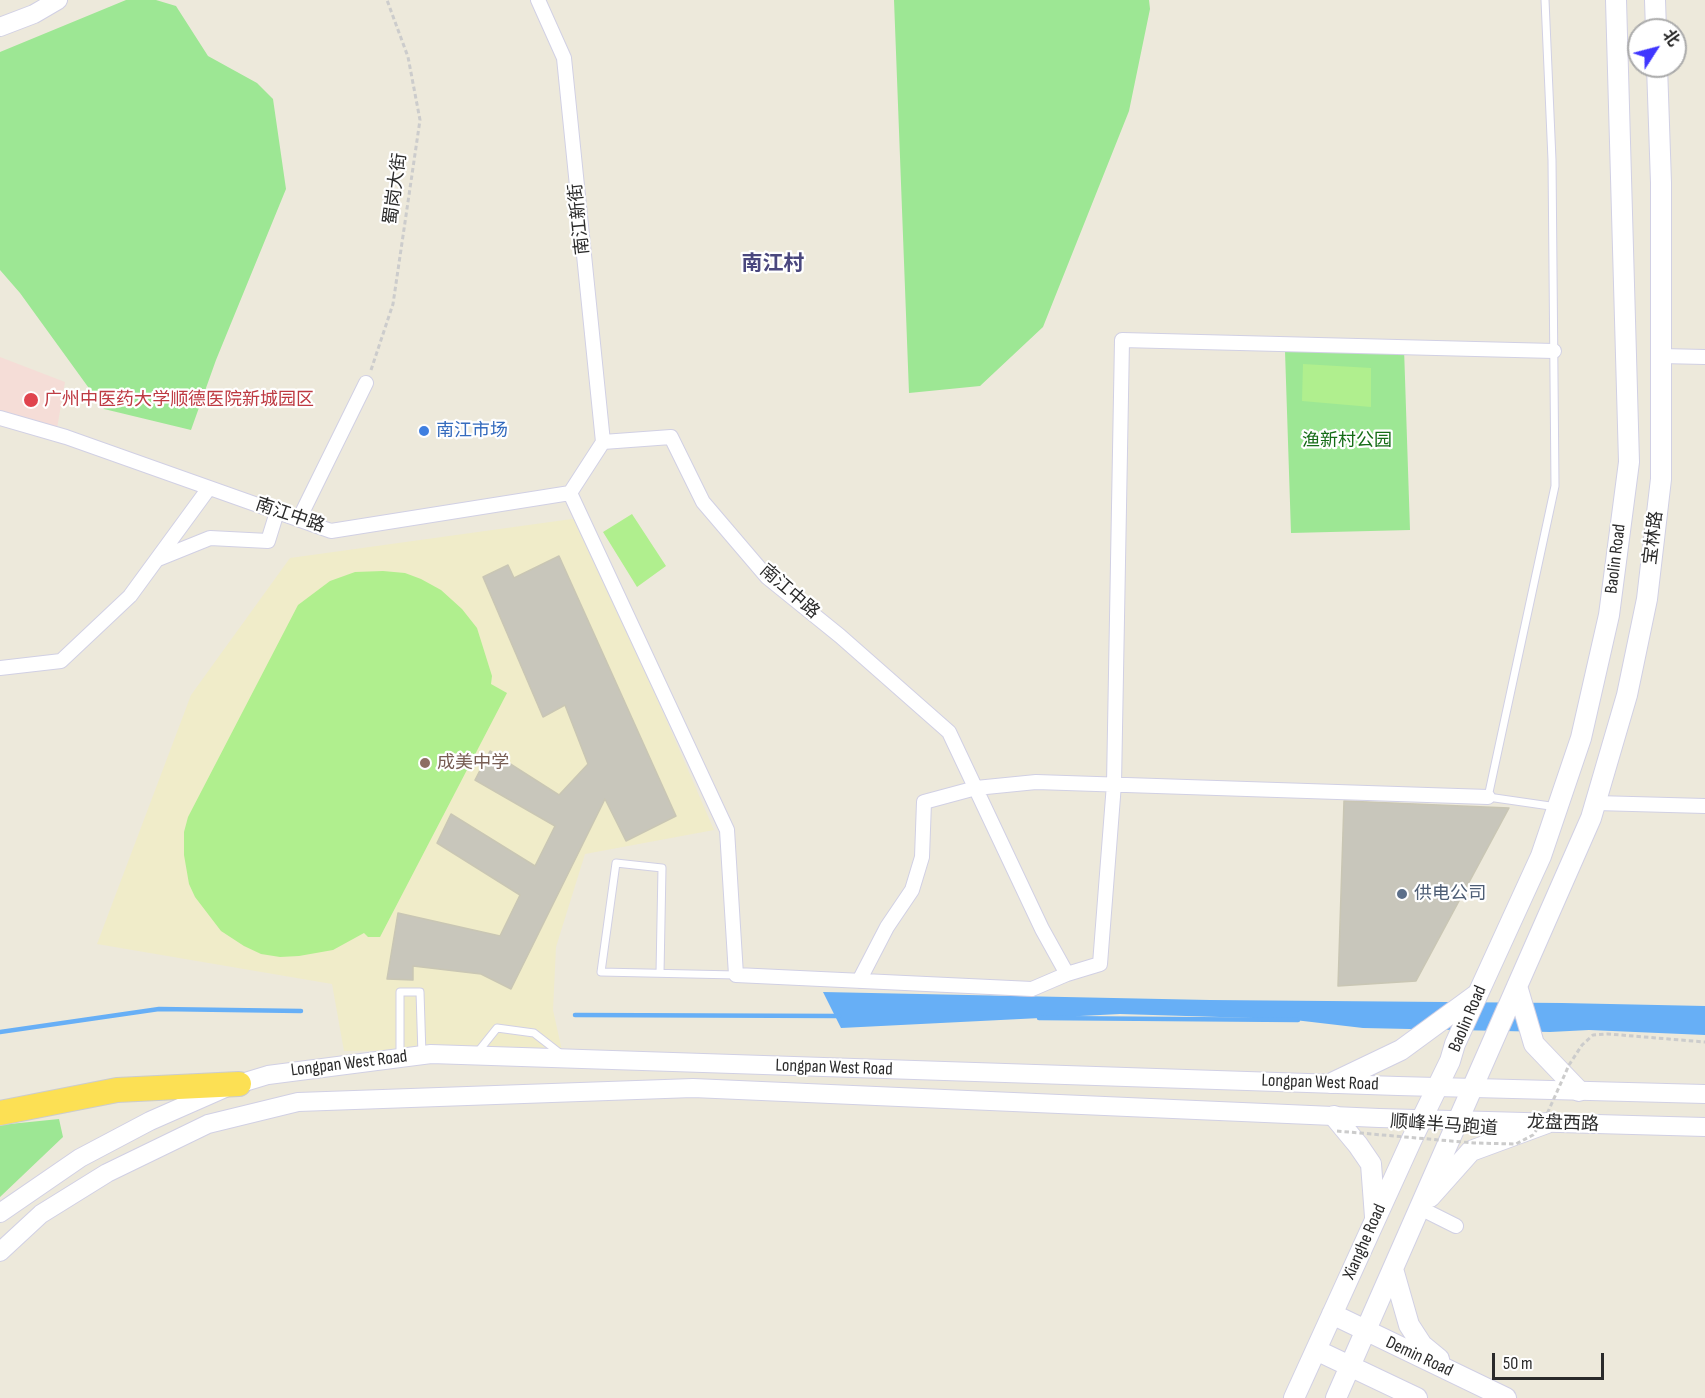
<!DOCTYPE html>
<meta charset="utf-8">
<style>
body{margin:0}
#map{position:relative;width:1705px;height:1398px;overflow:hidden;background:#ede9db;font-family:"Sofia Sans Condensed","Noto Sans SC",sans-serif}
canvas{display:block}
.north{position:absolute;left:1627px;top:18px;width:60px;height:60px;box-sizing:border-box;background:#fff;border:2px solid #aaa;border-radius:50%;rotate:54deg;font-size:16px;font-weight:700;line-height:24px;text-align:center;color:#2a2a2a}
.north::after{content:'';display:block;margin:auto;width:21px;height:27px;background:#3f36ff;clip-path:polygon(50% 0,100% 100%,50% 72%,0 100%)}
.scale{position:absolute;left:1492px;top:1353px;width:112px;height:27px;box-sizing:border-box;border:3px solid #2a2a2a;border-top:0;padding-left:8px;font-size:18px;line-height:21px;white-space:nowrap;color:#2a2a2a;-webkit-text-stroke:4px #fff;paint-order:stroke}
</style>
<div id="map">
<canvas width="1705" height="1398"></canvas>
<div class="north">北</div>
<div class="scale">50 m</div>
</div>
<script>
const g = document.querySelector('canvas').getContext('2d');
g.lineJoin = 'round';
function fillPath(path, color) { g.fillStyle = color; g.fill(path, 'evenodd'); }
const toPath = rows => new Path2D(rows.map(r => 'M' + r).join(''));
function strokePath(path, color, width, dash) { g.strokeStyle = color; g.lineWidth = width; g.lineCap = dash ? 'butt' : 'round'; g.setLineDash(dash || []); g.stroke(path); }
function label(font, color, halo, rows, align = 'center') {
  g.font = font + ' "Sofia Sans Condensed","Noto Sans SC",sans-serif'; g.lineWidth = 4.5; g.setLineDash([]); g.textBaseline = 'middle'; g.strokeStyle = halo; g.fillStyle = color; for (const [text, x, y, turn = 0] of rows) {
    g.save(); g.translate(x, y); g.rotate((+turn || 0) * Math.PI / 180); g.textAlign = isNaN(turn) ? turn : align; if (halo) g.strokeText(text, 0, 0); g.fillText(text, 0, 0); g.restore();
  }
}
fillPath(toPath([
 [579,518,714,830,585,854,556,947,553,1010,563,1055,470,1050,344,1051,332,984,97,944,191,695,290,558]
]), '#f0ecc9');
fillPath(toPath([
 [0,357,65,382,56,434,0,418]
]), '#f5ddd7');
fillPath(toPath([
 [126,0,156,0,176,6,208,56,257,83,273,99,286,189,216,360,191,430,104,409,20,293,0,270,0,52],
 [894,0,1149,0,1150,9,1129,111,1043,327,980,386,909,393],
 [1404,348,1410,530,1291,533,1285,351],
 [59,1119,63,1137,0,1197,0,1125]
]), '#9de794');
fillPath(toPath([
 [1303,364,1371,368,1371,407,1302,401],
 [632,514,666,566,637,587,603,532],
 [383,571,405,573,421,579,441,590,462,609,477,628,492,676,491,684,507,693,380,937,368,937,364,933,333,950,299,956,280,957,261,954,244,946,221,931,195,897,189,884,184,855,184,832,188,817,298,605,330,581,355,572]
]), '#b0ef8e');
fillPath(toPath([
 [823,992,1210,1000,1562,1003,1705,1006,1705,1035,1589,1030,1550,1032,1363,1028,1286,1019,1120,1014,841,1028]
]), '#67aff6');
strokePath(toPath([
 [575,1015,839,1016],
 [1039,1018,1298,1020],
 [0,1032,159,1009,301,1011]
]), '#67aff6', 4.5);
const building = toPath([
 [559,556,676,816,626,841,605,799,511,989,481,974,413,966,413,980,387,979,398,913,500,936,520,895,437,843,451,814,535,866,555,826,475,780,490,751,559,795,588,764,565,705,543,717,483,577,508,565,514,578,559,556],
 [1344,801,1509,808,1416,981,1338,986,1344,801]
]);
fillPath(building, '#c8c6bb');
strokePath(building, '#c9c6b4', 1.5);
const service = toPath([
 [1545,0,1552,160,1555,486,1488,797,1557,807],
 [660,973,662,868,616,863,601,972,736,975],
 [477,1053,497,1028,534,1033,561,1054],
 [400,1057,400,992,420,992,422,1055]
]);
const minor = toPath([
 [538,0,564,58,603,442],
 [1661,356,1705,357],
 [0,418,66,437,331,531,570,493,603,442,671,437,703,502,767,577,840,636,949,732,1042,929,1067,974,1100,964,1114,784,1122,340,1554,351],
 [570,493,727,830,736,975,1032,989,1067,974],
 [299,519,366,383],
 [158,559,210,538,268,541,277,512],
 [0,668,61,661,130,596,209,488],
 [1596,803,1705,806],
 [859,981,887,927,912,890,922,857,924,802,976,788,1036,782,1488,797],
 [1420,1208,1456,1226]
]);
const tertiary = toPath([
 [0,27,34,14,58,0],
 [0,1213,80,1158,150,1121,225,1088,268,1075,431,1054,1398,1086,1705,1094],
 [0,1252,41,1214,107,1173,208,1124,298,1102,693,1088,1379,1118,1705,1127]
]);
const secondary = toPath([
 [1655,0,1656,30],
 [1517,986,1534,1044,1579,1091],
 [1332,1083,1401,1050,1476,995],
 [1334,1116,1358,1145,1371,1164,1375,1217],
 [1430,1197,1471,1151,1547,1123],
 [1393,1269,1409,1325,1422,1345,1439,1359],
 [1332,1314,1506,1398],
 [1316,1350,1417,1398],
 [1294,1398,1412,1139,1450,1061,1455,1044,1541,856,1581,738,1609,615,1629,462,1616,0],
 [1336,1398,1591,818,1627,695,1647,599,1661,479,1661,183,1657,66]
]);
const trunk = toPath([
 [0,1113,117,1090,239,1084]
]);
strokePath(service, '#d1d0e4', 9);
strokePath(minor, '#d1d0e4', 16);
strokePath(tertiary, '#d1d0e4', 20);
strokePath(secondary, '#d1d0e4', 22);
strokePath(trunk, '#ccc', 26);
strokePath(toPath([
 [371,370,393,304,420,120,408,57,387,0]
]), '#ccc', 3, [4.5, 3]);
strokePath(service, '#fff', 7);
strokePath(minor, '#fff', 14);
strokePath(tertiary, '#fff', 18);
strokePath(secondary, '#fff', 20);
strokePath(trunk, '#fce054', 24);
strokePath(toPath([
 [1337,1131,1474,1143,1516,1144,1533,1135,1547,1114,1569,1065,1582,1045,1593,1035,1608,1034,1705,1042]
]), '#ccc', 3, [4.5, 3]);
for (const [x, y, r, color] of [
 [31,400,8,"#e0444e"],
 [424,431,6,"#3f7fe0"],
 [425,763,6,"#8d6e63"],
 [1402,894,6,"#5c6f8a"]
]) { const dot = new Path2D(); dot.arc(x, y, r, 0, 2 * Math.PI); g.fillStyle = color; g.fill(dot); strokePath(dot, '#fff', 2); }
label('18px', '#2a2a2a', '#fff', [
 ["蜀岗大街",396,189,-82],
 ["南江新街",580,219,-96],
 ["南江中路",290,516,19],
 ["宝林路",1654,538,-83],
 ["Baolin Road",1616,559,-83],
 ["南江中路",789,592,41],
 ["Baolin Road",1468,1019,-67],
 ["Longpan West Road",349,1064,-7],
 ["Longpan West Road",834,1068,2],
 ["Longpan West Road",1320,1083,2],
 ["龙盘西路",1563,1124,2],
 ["顺峰半马跑道",1444,1126,4],
 ["Xianghe Road",1365,1242,-66],
 ["Demin Road",1419,1357,25]
]);
label('18px', '#be3a42', '#fff', [
 ["广州中医药大学顺德医院新城园区",44,400]
], 'left');
label('18px', '#366cbe', '#fff', [
 ["南江市场",436,431]
], 'left');
label('18px', '#156c17', '#fff', [
 ["渔新村公园",1347,441]
]);
label('18px', '#785e54', '#fff', [
 ["成美中学",437,763]
], 'left');
label('18px', '#4e5e75', '#fff', [
 ["供电公司",1414,894]
], 'left');
label('bold 21px', '#4a477e', '#fff', [
 ["南江村",773,265]
]);
</script>
